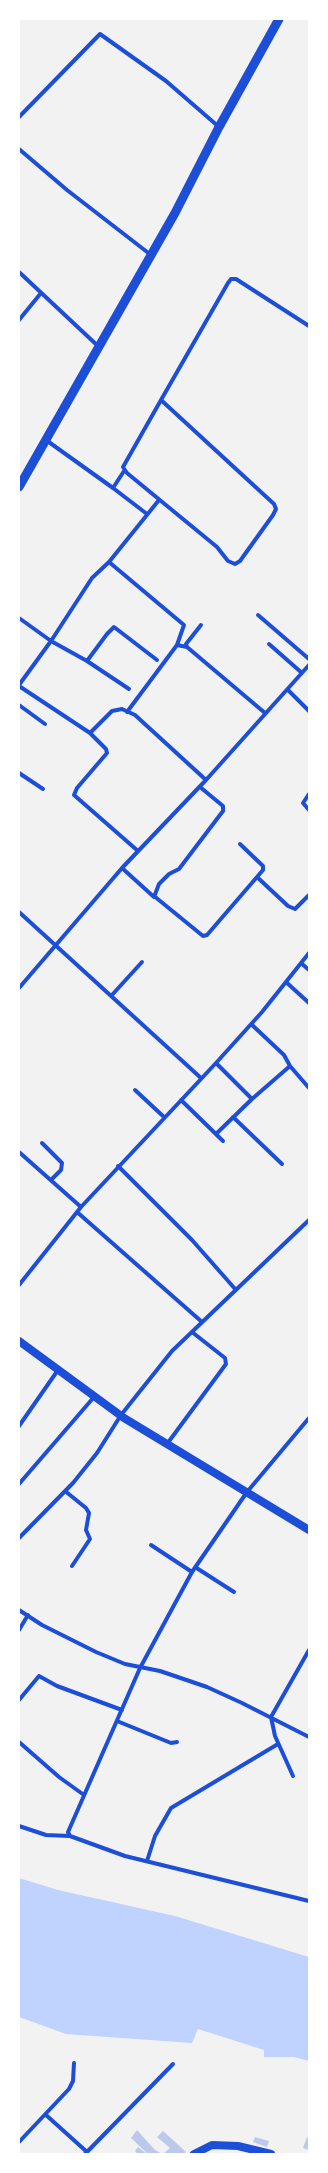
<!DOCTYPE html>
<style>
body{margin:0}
#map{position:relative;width:328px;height:2173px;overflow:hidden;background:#f2f2f2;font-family:"PT Sans Narrow",sans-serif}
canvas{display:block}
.frame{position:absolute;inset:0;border:20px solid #fff;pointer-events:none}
</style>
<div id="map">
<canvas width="328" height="2173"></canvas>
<div class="frame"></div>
</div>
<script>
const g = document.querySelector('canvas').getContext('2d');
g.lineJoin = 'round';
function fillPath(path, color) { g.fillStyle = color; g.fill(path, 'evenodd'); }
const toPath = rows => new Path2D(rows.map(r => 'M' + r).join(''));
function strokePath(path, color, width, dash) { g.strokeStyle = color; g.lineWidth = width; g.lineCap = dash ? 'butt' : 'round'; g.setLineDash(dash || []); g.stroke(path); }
fillPath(toPath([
 [19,1878,58,1890,175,1916,309,1957,309,2061,294,2057,264,2057,264,2050,198,2029,192,2043,66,2034,19,2017]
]), '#bfd3fe');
fillPath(toPath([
 [137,2130,155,2150,162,2154,148,2154,131,2138],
 [163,2131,186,2152,184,2154,163,2154,170,2148,157,2137],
 [255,2137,269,2141,267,2147,253,2142],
 [307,2137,309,2138,309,2150,303,2148],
 [138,2147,147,2154,138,2154,135,2151]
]), '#bdc9ec');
strokePath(toPath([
 [19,117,100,34,166,81,219,127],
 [19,149,67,190,151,255],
 [19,272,99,347],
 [19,320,41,293],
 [161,400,274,504,276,509,273,515,240,561,235,564,228,561,217,547,127,473,123,467,161,400,228,283,231,279,236,279,309,326],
 [46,440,113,488,124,471],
 [113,488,147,514],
 [109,562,184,625,177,645],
 [258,615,309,659],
 [19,618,51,641,87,661,129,689],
 [201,625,186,644,187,647,265,713],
 [269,644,302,673],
 [87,661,107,634,114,627,157,660],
 [19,685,51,641,92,578,109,562,159,500],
 [19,686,90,733,106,749,107,753,77,788,74,795,138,851],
 [288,690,309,711],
 [19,705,45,724],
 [127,712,177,645,187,647],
 [90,733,112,711,122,709,135,715,206,780],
 [19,773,43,789],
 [309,794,303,803,309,810],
 [240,844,263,866,263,870,257,877,288,906,295,909,309,895],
 [122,868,154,897,159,884,169,874,179,869,223,811,223,806,200,787],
 [154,896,203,936,207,935,257,877],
 [19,912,201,1078],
 [301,963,309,970],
 [286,982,309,1003],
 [19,988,122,868,206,780,309,665],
 [112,995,142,962],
 [251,1024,284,1055,290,1066,309,1088],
 [216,1063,252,1099,290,1066],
 [135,1090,164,1117],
 [181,1100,223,1141],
 [233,1117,282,1164],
 [216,1134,252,1099],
 [42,1143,62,1163,61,1170,51,1180],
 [19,1152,81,1207],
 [118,1166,192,1240,236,1290],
 [77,1212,202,1322],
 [19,1285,81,1207,216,1063,262,1012,309,953],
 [309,1418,247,1492,192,1572,140,1668,68,1832,70,1836,125,1856,309,1901],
 [19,1426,58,1370],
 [167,1444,226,1364,225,1358,192,1332],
 [19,1484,94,1397],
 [65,1491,86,1508,89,1513,86,1530,90,1539,72,1566],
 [19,1538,73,1483,97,1453,121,1415,172,1351,309,1220],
 [151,1545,192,1572],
 [195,1567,234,1592],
 [19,1610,42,1625,96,1652,125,1664,160,1671,207,1687,242,1703,309,1737],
 [19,1630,28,1615],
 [19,1700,39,1676,57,1686,122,1710],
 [117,1721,171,1743,177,1742],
 [19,1742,59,1777,84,1795],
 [293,1776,275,1736,271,1717,309,1650],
 [19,1826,46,1835,70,1836],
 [147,1861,155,1836,171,1808,278,1744],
 [46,2115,87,2152],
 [19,2142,69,2089,73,2081,74,2063],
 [85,2154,173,2064]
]), '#1d4ed8', 4);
strokePath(toPath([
 [19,1341,124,1418,309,1530],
 [194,2154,212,2145,238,2146,271,2154]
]), '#1d4ed8', 8);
strokePath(toPath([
 [19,487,175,213,219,127,279,19]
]), '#1d4ed8', 9);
</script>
